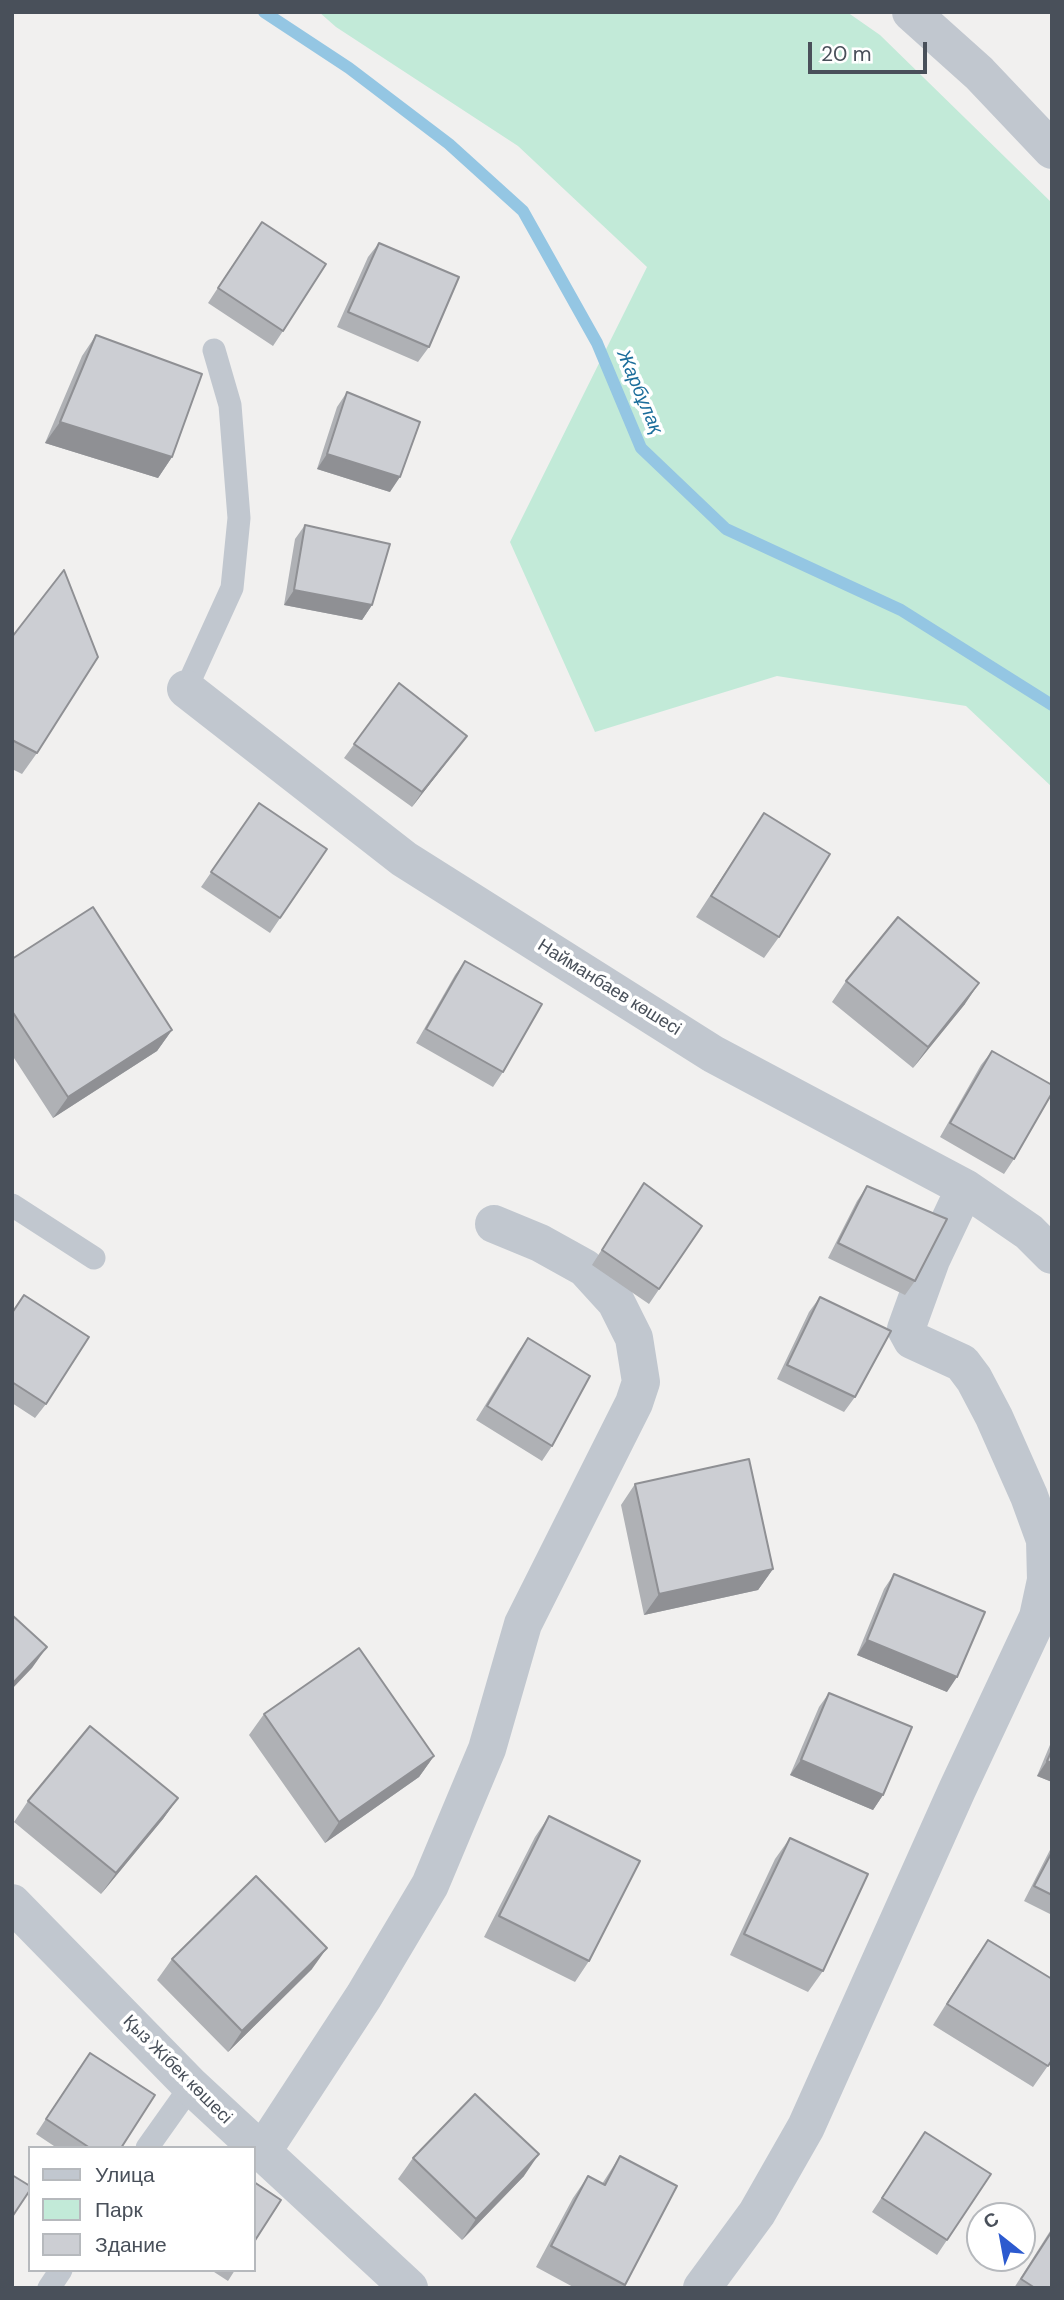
<!DOCTYPE html>
<meta charset="utf-8">
<style>
body{margin:0}
#map{position:relative;width:1064px;height:2300px;overflow:hidden;background:#f1f0ef;font-family:"DM Sans",sans-serif}
canvas{display:block}
.frame{position:absolute;inset:0;border:14px solid #49505a;pointer-events:none}
.legend{position:absolute;left:28px;top:2146px;width:228px;height:126px;box-sizing:border-box;background:#fff;border:2px solid #b6b9bd;margin:0;padding:9px 12px;list-style:none;font-size:21px;color:#49505a}
.legend li{display:flex;align-items:center;gap:14px;height:35px}
.legend b{width:35px;border:2px solid #b6b9bd}
.north{position:absolute;left:966px;top:2202px;width:70px;height:70px;box-sizing:border-box;background:#fff;border:2px solid #b6b9bd;border-radius:50%;rotate:329deg;font-size:19px;font-weight:700;line-height:28px;text-align:center;color:#49505a}
.north::after{content:'';display:block;margin:auto;width:24px;height:32px;background:#2c5acf;clip-path:polygon(50% 0,100% 100%,50% 72%,0 100%)}
.scale{position:absolute;left:808px;top:42px;width:119px;height:32px;box-sizing:border-box;border:4px solid #49505a;border-top:0;padding-left:9px;font-size:21px;line-height:24px;white-space:nowrap;color:#49505a;-webkit-text-stroke:5px #fff;paint-order:stroke}
</style>
<div id="map">
<canvas width="1064" height="2300"></canvas>
<div class="frame"></div>
<ul class="legend">
<li><b style="height:9px;background:#c1c7cf"></b>Улица</li>
<li><b style="height:19px;background:#c2ead8"></b>Парк</li>
<li><b style="height:19px;background:#ccced3"></b>Здание</li>
</ul>
<div class="north">С</div>
<div class="scale">20 m</div>
</div>
<script>
const g = document.querySelector('canvas').getContext('2d');
g.lineJoin = 'round';
function fillPath(path, color) { g.fillStyle = color; g.fill(path, 'evenodd'); }
const toPath = rows => new Path2D(rows.map(r => 'M' + r).join(''));
function strokePath(path, color, width, dash) { g.strokeStyle = color; g.lineWidth = width; g.lineCap = dash ? 'butt' : 'round'; g.setLineDash(dash || []); g.stroke(path); }
function label(font, color, halo, rows, align = 'center') {
  g.font = font + ' "DM Sans",sans-serif'; g.lineWidth = 7; g.setLineDash([]); g.textBaseline = 'middle'; g.strokeStyle = halo; g.fillStyle = color; for (const [text, x, y, turn = 0] of rows) {
    g.save(); g.translate(x, y); g.rotate((+turn || 0) * Math.PI / 180); g.textAlign = isNaN(turn) ? turn : align; if (halo) g.strokeText(text, 0, 0); g.fillText(text, 0, 0); g.restore();
  }
}
fillPath(toPath([
 [319,12,847,12,880,35,1052,203,1052,787,966,706,777,676,595,732,510,542,647,267,518,146,336,27]
]), '#c2ead8');
strokePath(toPath([
 [264,12,349,68,449,144,523,211,597,343,641,448,726,529,901,610,1052,705]
]), '#94c6e3', 12);
strokePath(toPath([
 [186,689,232,588,239,518,230,405,214,350],
 [12,1205,94,1258],
 [147,2148,191,2086],
 [49,2288,61,2270]
]), '#c1c7cf', 23);
strokePath(toPath([
 [911,12,979,73,1052,150],
 [186,689,404,859,713,1054,965,1188,1029,1232,1052,1255],
 [12,1903,191,2086,409,2288],
 [262,2152,364,1996,430,1885,487,1749,523,1624,634,1403,641,1382,634,1338,616,1302,585,1268,540,1243,494,1224],
 [702,2288,757,2213,806,2127,957,1790,1038,1617,1046,1580,1045,1540,1029,1496,994,1417,974,1379,962,1363,912,1340,906,1329,931,1260,965,1188]
]), '#c1c7cf', 38);
fillPath(toPath([
 [251,237,283,331,273,346,208,303],
 [379,243,429,347,418,362,337,327,368,257],
 [96,335,172,457,158,478,45,443,82,356],
 [347,392,390,492,317,469,337,407],
 [305,525,372,605,362,620,284,605,295,539],
 [12,637,37,753,22,774,12,769],
 [399,683,456,750,412,807,344,758],
 [259,803,327,849,270,933,201,887],
 [764,813,779,937,764,958,696,917],
 [12,959,172,1030,157,1051,53,1118,12,1055],
 [465,961,503,1072,493,1087,416,1043,455,975],
 [846,981,965,1004,913,1068,832,1002],
 [992,1051,1014,1159,1004,1174,940,1137,981,1065],
 [644,1183,702,1226,649,1304,592,1265],
 [867,1186,915,1281,905,1295,828,1258,857,1201],
 [820,1297,855,1397,844,1412,777,1379,809,1312],
 [12,1312,46,1404,35,1418,12,1403],
 [528,1338,552,1446,542,1461,476,1420,518,1352],
 [635,1484,773,1569,758,1590,644,1615,621,1505],
 [894,1574,947,1692,857,1655,884,1589],
 [829,1693,883,1795,873,1810,790,1775,819,1707],
 [264,1714,434,1756,419,1777,325,1843,249,1735],
 [1052,1740,1052,1782,1037,1776],
 [178,1798,163,1819,101,1894,14,1822,28,1801],
 [549,1816,589,1961,575,1982,484,1937,535,1837],
 [790,1838,823,1971,808,1992,730,1955,775,1859],
 [1052,1846,1052,1915,1024,1901],
 [988,1940,1052,2060,1033,2087,933,2025,973,1961],
 [172,1959,312,1969,228,2052,157,1980],
 [79,2068,121,2148,57,2148,36,2134],
 [925,2132,947,2240,937,2255,872,2212],
 [620,2156,677,2186,623,2288,575,2288,536,2267,573,2198,588,2176,602,2184],
 [413,2158,524,2176,462,2240,398,2179],
 [1052,2228,1052,2288,1014,2288],
 [211,2270,235,2270,228,2281]
]), '#afb1b5');
fillPath(toPath([
 [60,422,172,457,158,478,45,443],
 [327,454,400,477,390,492,317,469],
 [294,590,372,605,362,620,284,605],
 [467,736,456,750,412,807,422,792],
 [979,983,965,1004,913,1068,928,1047],
 [172,1030,157,1051,53,1118,68,1097],
 [773,1569,758,1590,644,1615,659,1594],
 [867,1640,957,1677,947,1692,857,1655],
 [47,1647,32,1668,12,1689,12,1684],
 [434,1756,419,1777,325,1843,339,1822],
 [801,1760,883,1795,873,1810,790,1775],
 [1047,1761,1052,1763,1052,1782,1037,1776],
 [178,1798,163,1819,101,1894,116,1873],
 [327,1948,312,1969,228,2052,242,2031],
 [539,2154,524,2176,462,2240,476,2219]
]), '#8f9094');
const building = toPath([
 [262,222,326,264,283,331,218,288,262,222],
 [379,243,459,277,429,347,348,312,379,243],
 [96,335,202,374,172,457,60,422,96,335],
 [347,392,420,422,400,477,327,454,347,392],
 [305,525,390,544,372,605,294,590,305,525],
 [64,570,98,657,37,753,12,740,12,637,64,570],
 [399,683,467,736,422,792,354,744,399,683],
 [259,803,327,849,280,918,211,872,259,803],
 [764,813,830,854,779,937,711,896,764,813],
 [93,907,172,1030,68,1097,12,1011,12,959,93,907],
 [898,917,979,983,928,1047,846,981,898,917],
 [465,961,542,1004,503,1072,426,1029,465,961],
 [992,1051,1052,1085,1052,1093,1014,1159,950,1123,992,1051],
 [644,1183,702,1226,659,1289,602,1250,644,1183],
 [867,1186,947,1219,915,1281,838,1243,867,1186],
 [24,1295,89,1337,46,1404,12,1382,12,1313,24,1295],
 [820,1297,891,1331,855,1397,787,1365,820,1297],
 [528,1338,590,1376,552,1446,487,1406,528,1338],
 [749,1459,773,1569,659,1594,635,1484,749,1459],
 [894,1574,985,1612,957,1677,867,1640,894,1574],
 [12,1615,47,1647,12,1684,12,1615],
 [359,1648,434,1756,339,1822,264,1714,359,1648],
 [829,1693,912,1727,883,1795,801,1760,829,1693],
 [90,1726,178,1798,116,1873,28,1801,90,1726],
 [1052,1750,1052,1763,1047,1761,1052,1750],
 [549,1816,640,1861,589,1961,499,1916,549,1816],
 [790,1838,868,1874,823,1971,744,1934,790,1838],
 [1052,1852,1052,1895,1034,1886,1052,1852],
 [256,1876,327,1948,242,2031,172,1959,256,1876],
 [988,1940,1052,1979,1052,2060,1048,2066,947,2004,988,1940],
 [90,2053,155,2095,121,2148,90,2148,46,2119,90,2053],
 [475,2094,539,2154,476,2219,413,2158,475,2094],
 [925,2132,991,2174,947,2240,882,2198,925,2132],
 [620,2156,677,2186,625,2285,551,2246,588,2176,605,2185,620,2156],
 [12,2175,30,2186,30,2190,12,2217,12,2175],
 [254,2182,281,2200,254,2242,254,2182],
 [1052,2231,1052,2288,1035,2288,1021,2279,1052,2231]
]);
fillPath(building, '#ccced3');
strokePath(building, '#8f9094', 2);
label('18px', '#49505a', '#fff', [
 ["Найманбаев көшесі",609,988,32],
 ["Қыз Жібек көшесі",177,2070,45]
]);
label('italic 19px', '#1b6d9b', '#fff', [
 ["Жарбұлақ",639,392,67]
]);
</script>
